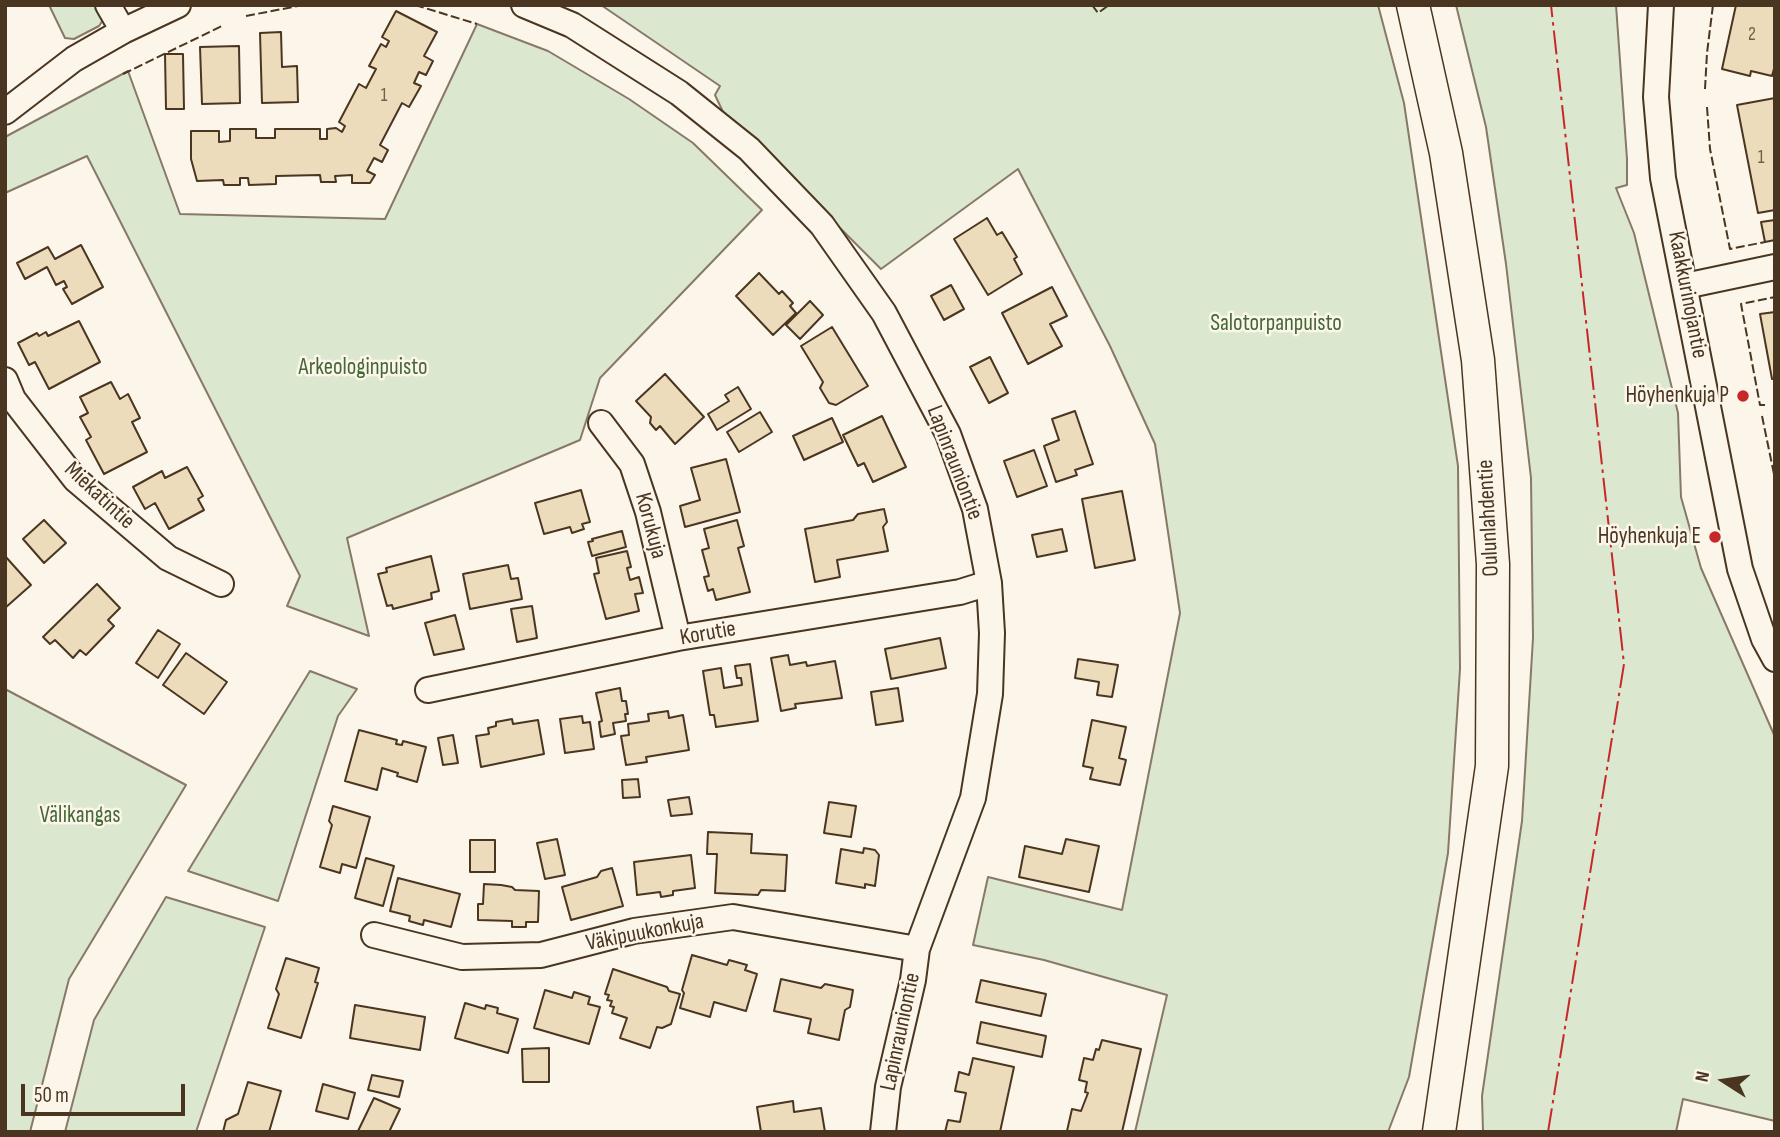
<!DOCTYPE html>
<meta charset="utf-8">
<style>
body{margin:0}
#map{position:relative;width:1780px;height:1137px;overflow:hidden;background:#fbf6e9;font-family:"Sofia Sans Condensed",sans-serif}
canvas{display:block}
.frame{position:absolute;inset:0;border:7px solid #4a3520;pointer-events:none}
.north{position:absolute;left:1689px;top:1046px;width:70px;height:70px;-webkit-text-stroke:5px #fbf6e9;paint-order:stroke;rotate:282deg;font-size:19px;font-weight:700;line-height:28px;text-align:center;color:#4a3520}
.north::after{content:'';display:block;margin:auto;width:24px;height:32px;background:#4a3520;clip-path:polygon(50% 0,100% 100%,50% 72%,0 100%)}
.scale{position:absolute;left:21px;top:1084px;width:164px;height:32px;box-sizing:border-box;border:4px solid #4a3520;border-top:0;padding-left:9px;font-size:21px;line-height:24px;white-space:nowrap;color:#4a3520;-webkit-text-stroke:5px #fbf6e9;paint-order:stroke}
</style>
<div id="map">
<canvas width="1780" height="1137"></canvas>
<div class="frame"></div>
<div class="north">N</div>
<div class="scale">50 m</div>
</div>
<script>
const g = document.querySelector('canvas').getContext('2d');
g.lineJoin = 'round';
function fillPath(path, color) { g.fillStyle = color; g.fill(path, 'evenodd'); }
const toPath = rows => new Path2D(rows.map(r => 'M' + r).join(''));
function strokePath(path, color, width, dash) { g.strokeStyle = color; g.lineWidth = width; g.lineCap = dash ? 'butt' : 'round'; g.setLineDash(dash || []); g.stroke(path); }
function label(font, color, halo, rows, align = 'center') {
  g.font = font + ' "Sofia Sans Condensed",sans-serif'; g.lineWidth = 5; g.setLineDash([]); g.textBaseline = 'middle'; g.strokeStyle = halo; g.fillStyle = color; for (const [text, x, y, turn = 0] of rows) {
    g.save(); g.translate(x, y); g.rotate((+turn || 0) * Math.PI / 180); g.textAlign = isNaN(turn) ? turn : align; if (halo) g.strokeText(text, 0, 0); g.fillText(text, 0, 0); g.restore();
  }
}
const green = toPath([
 [49,5,98,5,103,20,99,26,74,39,65,38,49,5],
 [601,5,1378,5,1404,103,1458,466,1460,669,1448,853,1409,1077,1388,1132,1135,1132,1167,995,1044,960,973,945,988,877,1122,910,1180,613,1155,444,1110,346,1018,169,881,269,754,142,725,116,715,95,720,86,601,5],
 [1456,5,1616,5,1627,159,1627,185,1616,188,1634,233,1678,413,1681,497,1701,568,1775,737,1775,1121,1683,1099,1676,1132,1483,1132,1482,1096,1522,821,1533,638,1531,478,1506,264,1486,127,1456,5],
 [477,24,548,51,629,99,693,143,762,210,600,378,580,440,347,538,369,636,287,606,300,576,87,156,5,193,5,137,128,71,180,214,385,219,477,24],
 [310,671,357,689,338,716,278,901,188,871,310,671],
 [5,689,186,785,69,979,30,1132,5,1132,5,689],
 [166,897,265,927,196,1132,65,1132,94,1020,166,897]
]);
fillPath(green, '#dce7d0');
strokePath(green, '#887966', 2);
const building = toPath([
 [1736,5,1775,5,1775,65,1772,76,1751,71,1750,76,1722,69,1736,5],
 [396,11,437,32,424,56,433,61,426,75,419,72,414,83,421,86,409,107,402,103,380,145,388,150,382,162,374,158,367,171,375,175,370,183,352,183,352,175,335,176,336,182,321,182,320,175,276,176,276,184,249,185,248,178,240,178,240,185,224,185,223,180,197,181,191,159,191,131,219,131,219,142,230,141,230,129,256,129,256,138,275,138,275,129,320,129,320,139,327,139,327,129,336,128,342,132,345,126,339,122,359,84,366,88,376,69,369,66,381,44,386,47,389,41,382,37,396,11],
 [281,32,282,67,297,66,298,102,262,103,260,33,281,32],
 [239,46,240,103,202,104,200,47,239,46],
 [165,54,183,54,184,109,166,109,165,54],
 [1775,98,1775,210,1758,213,1737,105,1775,98],
 [987,218,997,235,1002,232,1017,257,1014,259,1022,274,988,295,954,239,987,218],
 [1775,220,1775,240,1765,242,1761,222,1775,220],
 [81,245,103,287,72,304,63,289,67,287,64,281,56,285,47,267,25,279,17,263,48,247,55,259,81,245],
 [759,273,779,294,782,291,793,303,790,306,796,313,773,335,736,296,759,273],
 [951,285,964,309,944,320,931,296,951,285],
 [1052,287,1067,316,1050,324,1062,346,1028,364,1002,313,1052,287],
 [810,301,823,315,800,339,786,325,810,301],
 [1775,312,1775,379,1772,379,1760,314,1775,312],
 [79,321,100,362,49,389,35,362,29,365,18,343,37,333,39,336,46,332,48,336,79,321],
 [832,327,868,386,836,405,829,403,820,388,823,382,801,346,832,327],
 [990,357,1008,393,989,403,970,367,990,357],
 [665,374,704,417,675,444,660,426,656,430,650,423,651,417,636,401,665,374],
 [111,382,120,399,128,394,140,418,132,422,147,452,104,474,86,440,91,437,80,417,88,413,80,397,111,382],
 [738,387,751,409,717,430,708,414,729,401,725,395,738,387],
 [1075,411,1093,464,1075,470,1077,475,1056,482,1044,446,1059,440,1052,419,1075,411],
 [760,412,772,432,739,452,727,432,760,412],
 [882,416,906,467,873,482,864,463,858,466,843,435,882,416],
 [832,418,843,442,804,460,793,436,832,418],
 [1034,450,1047,486,1017,497,1004,461,1034,450],
 [726,459,740,512,685,527,680,506,700,500,691,468,726,459],
 [187,467,203,496,198,499,204,510,169,529,155,503,145,509,133,487,162,471,165,478,187,467],
 [581,490,590,522,582,524,584,529,572,533,570,527,544,534,535,503,581,490],
 [1122,491,1135,560,1095,568,1082,499,1122,491],
 [884,509,887,522,883,527,888,551,837,560,840,577,815,582,805,529,853,520,858,514,884,509],
 [44,520,66,543,44,563,23,539,44,520],
 [737,520,744,546,738,548,750,592,716,600,713,589,708,591,704,577,709,576,702,550,709,548,704,529,737,520],
 [1062,529,1067,551,1037,557,1032,535,1062,529],
 [622,531,626,547,592,556,588,542,593,541,592,539,622,531],
 [627,551,631,567,627,568,630,580,639,577,643,593,635,594,639,611,606,619,594,574,599,573,596,558,627,551],
 [5,556,31,585,5,608,5,556],
 [431,556,439,591,431,593,432,599,393,609,392,605,387,606,378,574,387,572,386,568,431,556],
 [508,565,511,579,518,578,522,599,470,609,463,574,508,565],
 [97,584,120,608,108,620,114,626,86,655,80,650,73,658,55,640,50,644,43,637,97,584],
 [532,606,537,638,517,642,511,609,532,606],
 [455,615,464,649,434,655,425,623,455,615],
 [158,630,180,644,158,678,136,663,158,630],
 [940,638,946,668,891,679,885,649,940,638],
 [186,653,227,682,204,714,163,685,186,653],
 [788,655,790,665,806,662,807,666,835,661,842,698,795,704,796,708,781,711,771,658,788,655],
 [1078,659,1118,665,1112,697,1097,695,1099,682,1075,678,1078,659],
 [750,664,758,721,716,727,714,715,710,715,703,671,721,668,724,688,742,685,741,678,737,678,735,666,750,664],
 [620,688,622,701,626,701,628,714,625,714,626,721,613,723,615,734,601,737,599,722,602,721,596,693,620,688],
 [898,688,903,721,876,725,871,692,898,688],
 [668,711,669,718,683,715,689,750,646,757,647,762,626,765,621,736,629,735,628,724,649,721,648,714,668,711],
 [582,716,583,723,590,722,594,749,565,753,560,719,582,716],
 [512,719,513,724,538,720,544,754,481,767,476,736,489,734,488,728,496,726,496,722,512,719],
 [1092,720,1126,727,1119,758,1126,760,1120,785,1090,779,1093,768,1083,766,1092,720],
 [359,730,397,740,396,744,402,745,403,741,426,747,417,782,397,776,398,773,382,768,377,790,345,781,359,730],
 [453,735,458,763,443,765,438,738,453,735],
 [638,779,640,797,623,798,622,780,638,779],
 [689,797,692,814,671,816,668,800,689,797],
 [829,802,856,806,851,837,824,833,829,802],
 [333,806,370,817,356,868,342,864,340,873,320,867,332,825,329,821,333,806],
 [708,832,752,834,751,853,787,855,785,891,761,890,758,895,715,893,717,854,707,854,708,832],
 [557,839,565,875,545,879,537,843,557,839],
 [1066,839,1099,846,1089,892,1019,877,1025,846,1062,854,1066,839],
 [470,840,495,840,495,872,470,872,470,840],
 [864,848,875,850,879,855,875,886,865,884,865,888,836,883,841,849,863,853,864,848],
 [691,855,695,888,673,891,673,895,661,897,660,892,637,895,634,862,691,855],
 [366,858,394,866,383,906,355,898,366,858],
 [612,868,623,906,571,920,562,887,597,877,601,871,612,868],
 [398,878,460,894,451,927,424,920,423,925,409,921,410,916,390,911,398,878],
 [484,884,501,885,512,887,515,890,539,891,538,922,526,922,526,927,512,927,512,921,478,920,478,904,483,904,484,884],
 [692,955,727,965,729,960,747,965,745,970,757,974,746,1011,714,1002,710,1017,680,1008,684,993,682,990,692,955],
 [286,958,319,968,315,982,318,983,301,1038,268,1028,279,994,276,989,286,958],
 [613,969,667,987,669,991,680,994,671,1024,662,1028,657,1027,650,1048,620,1038,627,1018,612,1013,614,1007,610,1006,612,1001,607,1000,609,995,605,994,613,969],
 [781,979,821,988,825,984,853,990,850,1007,845,1010,839,1040,808,1033,811,1019,774,1011,781,979],
 [981,980,1046,994,1041,1016,976,1002,981,980],
 [545,990,572,998,574,992,590,997,588,1004,600,1007,589,1044,534,1028,545,990],
 [465,1003,485,1009,486,1005,498,1008,497,1013,518,1019,508,1053,455,1038,465,1003],
 [355,1005,425,1017,420,1050,350,1038,355,1005],
 [981,1022,1046,1036,1042,1057,977,1043,981,1022],
 [1102,1040,1141,1049,1122,1132,1067,1131,1072,1109,1081,1111,1088,1093,1085,1092,1087,1082,1079,1080,1084,1058,1093,1060,1096,1049,1099,1050,1102,1040],
 [549,1048,549,1082,523,1082,522,1049,549,1048],
 [973,1058,1014,1067,1000,1132,945,1132,948,1120,960,1122,966,1093,955,1091,959,1072,969,1075,973,1058],
 [372,1075,403,1081,399,1097,368,1090,372,1075],
 [248,1082,281,1091,269,1132,223,1132,226,1120,238,1114,248,1082],
 [323,1084,355,1093,348,1119,316,1111,323,1084],
 [374,1098,400,1109,389,1132,358,1131,374,1098],
 [793,1101,794,1112,821,1108,825,1132,761,1132,757,1107,793,1101]
]);
fillPath(building, '#ecdcbc');
strokePath(building, '#4a3520', 2);
const minor = toPath([
 [108,5,123,31],
 [524,5,572,25,679,93,749,149,822,225,884,313,948,434,975,509,989,583,992,633,990,694,973,798,917,949,913,980,888,1087,883,1132],
 [1661,5,1656,97,1663,178,1740,569,1764,639,1775,659],
 [5,112,74,59,123,31,178,5],
 [1685,286,1775,267],
 [5,380,13,399,75,479,168,558,221,584],
 [601,423,632,464,648,512,678,638],
 [428,690,678,638,960,592,989,583],
 [374,935,462,957,541,955,634,931,733,917,917,949]
]);
const major = toPath([
 [1413,5,1446,153,1478,360,1493,564,1492,766,1439,1132]
]);
strokePath(minor, '#4a3520', 28);
strokePath(major, '#4a3520', 35);
strokePath(minor, '#fbf6e9', 24);
strokePath(major, '#fbf6e9', 32);
strokePath(toPath([
 [415,5,477,24],
 [1092,5,1098,13,1109,5],
 [246,16,303,5],
 [123,74,224,25],
 [1705,89,1707,53,1713,5],
 [1707,107,1710,149,1730,249,1765,242],
 [1765,405,1760,405,1741,304,1775,297],
 [1762,416,1775,479]
]), '#4a3520', 2, [9, 3.5]);
strokePath(toPath([
 [1548,1132,1624,664,1551,5]
]), '#c62828', 2, [24, 5, 3.5, 5]);
for (const [x, y, r, color] of [
 [1743,396,7,"#c62828"],
 [1715,537,7,"#c62828"]
]) { const dot = new Path2D(); dot.arc(x, y, r, 0, 2 * Math.PI); g.fillStyle = color; g.fill(dot); strokePath(dot, '#fbf6e9', 2.5); }
label('19px', '#725f47', null, [
 ["2",1752,35],
 ["1",384,96],
 ["1",1761,158]
]);
label('23px', '#4a3520', '#fbf6e9', [
 ["Kaakkurinojantie",1687,295,79],
 ["Lapinrauniontie",954,463,69],
 ["Miekatintie",99,496,43],
 ["Oulunlahdentie",1489,518,-93],
 ["Korukuja",650,526,75],
 ["Korutie",708,634,-10],
 ["Väkipuukonkuja",645,933,-11],
 ["Lapinrauniontie",901,1032,-78]
]);
label('23px', '#436837', '#fbf6e9', [
 ["Salotorpanpuisto",1276,324],
 ["Arkeologinpuisto",363,368],
 ["Välikangas",80,816]
]);
label('23px', '#4a3520', '#fbf6e9', [
 ["Höyhenkuja P",1729,396],
 ["Höyhenkuja E",1701,537]
], 'right');
</script>
